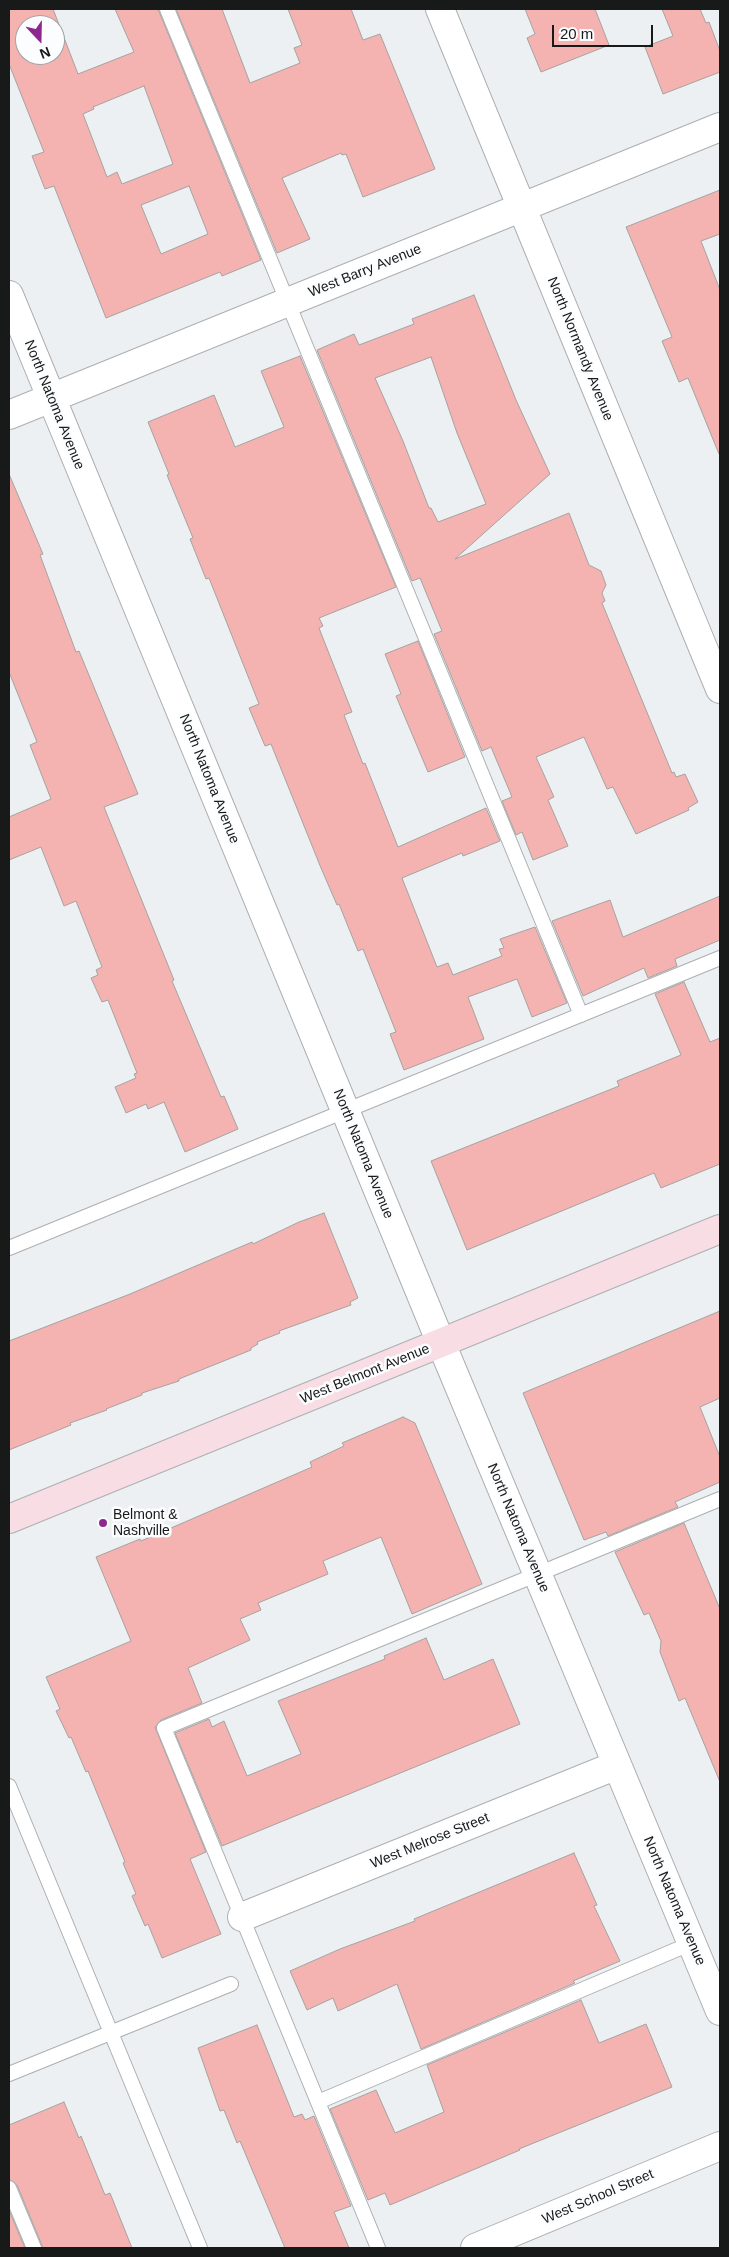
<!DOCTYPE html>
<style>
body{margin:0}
#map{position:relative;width:729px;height:2257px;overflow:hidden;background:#edf0f2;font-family:Helvetica,sans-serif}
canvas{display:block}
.frame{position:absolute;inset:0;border:10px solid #181919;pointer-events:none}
.north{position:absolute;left:15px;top:15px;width:50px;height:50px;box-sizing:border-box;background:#fbfdff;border:1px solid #a0a2a3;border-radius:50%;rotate:159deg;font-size:14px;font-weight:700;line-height:20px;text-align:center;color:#181919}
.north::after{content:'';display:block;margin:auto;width:18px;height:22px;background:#8d288f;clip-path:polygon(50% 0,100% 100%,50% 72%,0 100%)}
.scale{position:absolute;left:552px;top:25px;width:101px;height:22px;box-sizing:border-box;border:2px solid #181919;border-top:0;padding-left:6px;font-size:15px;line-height:18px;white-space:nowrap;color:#181919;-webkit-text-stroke:4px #fbfdff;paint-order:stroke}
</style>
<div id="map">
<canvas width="729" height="2257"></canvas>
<div class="frame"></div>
<div class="north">N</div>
<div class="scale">20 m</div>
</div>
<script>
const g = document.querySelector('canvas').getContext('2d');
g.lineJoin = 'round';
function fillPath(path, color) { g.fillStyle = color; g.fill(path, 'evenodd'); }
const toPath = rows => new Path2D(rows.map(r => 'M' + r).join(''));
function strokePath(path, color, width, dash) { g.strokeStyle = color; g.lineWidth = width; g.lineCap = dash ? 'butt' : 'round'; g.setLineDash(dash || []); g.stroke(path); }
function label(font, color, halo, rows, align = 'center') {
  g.font = font + ' Helvetica,sans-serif'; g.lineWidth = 5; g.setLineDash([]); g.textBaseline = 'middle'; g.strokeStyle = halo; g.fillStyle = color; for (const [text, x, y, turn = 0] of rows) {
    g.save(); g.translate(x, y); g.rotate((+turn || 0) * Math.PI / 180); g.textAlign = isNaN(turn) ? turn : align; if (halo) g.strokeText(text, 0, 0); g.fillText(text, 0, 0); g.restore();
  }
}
const building = toPath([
 [9,9,53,9,78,74,134,52,115,9,158,9,261,260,222,276,220,272,106,318,54,186,45,189,32,156,44,152,9,64,9,9],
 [25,25,55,25,55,55,25,55,25,25],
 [144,86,173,164,122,184,117,172,107,177,83,114,94,109,93,107,144,86],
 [189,186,208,234,161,254,141,205,189,186],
 [176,9,222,9,250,83,300,63,294,48,302,45,288,9,351,9,363,40,380,34,435,169,363,197,346,154,342,155,341,153,282,178,310,239,277,253,176,9],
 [525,9,595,9,609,45,541,72,527,38,535,34,525,9],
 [662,9,700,9,706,23,709,22,720,51,720,72,663,94,645,47,673,36,662,9],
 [720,190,720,234,701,241,720,290,720,454,719,454,688,378,679,382,662,341,672,337,626,227,720,190],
 [474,295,516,400,550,474,455,559,569,513,589,565,601,571,606,585,602,593,605,601,602,603,672,773,674,772,676,777,685,774,698,802,688,808,689,810,636,834,613,787,607,789,584,737,536,757,554,797,548,800,568,846,533,860,522,832,516,835,502,801,512,797,491,747,482,751,434,634,442,631,420,578,412,581,317,350,354,334,359,345,414,324,412,319,474,295],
 [431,357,457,433,486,504,438,522,431,508,429,508,403,441,375,378,431,357],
 [300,356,396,587,319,618,323,626,319,628,352,712,344,715,363,764,365,763,398,847,486,808,500,841,463,856,462,853,402,878,437,967,448,963,453,975,502,956,499,949,504,948,500,939,535,927,567,1003,532,1017,517,979,468,997,484,1039,404,1070,390,1034,396,1032,363,949,358,951,339,904,337,905,321,868,271,744,265,746,249,708,259,704,209,578,206,579,190,539,193,538,167,475,169,474,148,422,214,395,235,447,284,427,261,371,300,356],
 [9,474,43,554,40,555,76,652,79,651,138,794,104,807,174,980,172,981,221,1097,224,1096,238,1129,185,1152,164,1102,148,1109,146,1104,126,1113,115,1087,136,1078,134,1074,137,1073,108,1000,102,1002,91,978,98,975,96,970,102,967,76,901,64,906,41,847,9,860,9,817,51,799,30,745,37,742,9,672,9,474],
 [418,641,465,757,428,772,396,696,401,694,385,654,418,641],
 [720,896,720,940,675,959,677,966,648,978,644,968,583,996,552,921,610,900,623,937,720,896],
 [684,982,710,1042,720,1038,720,1164,661,1188,654,1173,467,1250,431,1161,619,1086,617,1081,681,1055,655,994,684,982],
 [324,1213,358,1298,350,1302,351,1305,279,1331,280,1333,257,1342,258,1344,251,1348,251,1350,179,1379,179,1381,142,1393,142,1395,106,1409,107,1410,70,1423,71,1425,9,1450,9,1341,130,1294,252,1242,253,1244,299,1222,324,1213],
 [720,1311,720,1398,700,1407,720,1457,720,1482,675,1502,678,1507,608,1536,606,1532,584,1540,523,1393,720,1311],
 [403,1417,415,1423,482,1584,412,1614,381,1537,323,1561,328,1574,258,1603,261,1610,240,1619,250,1640,188,1668,202,1703,161,1720,155,1727,206,1852,190,1859,221,1934,162,1958,148,1924,145,1926,132,1896,136,1894,123,1863,125,1862,88,1771,86,1772,71,1737,69,1738,56,1711,60,1709,46,1677,131,1641,96,1557,140,1539,141,1541,312,1467,310,1462,344,1446,342,1443,403,1417],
 [684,1523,720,1609,720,1782,685,1698,679,1701,660,1652,661,1641,649,1613,644,1615,615,1552,684,1523],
 [426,1638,444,1680,493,1659,520,1724,222,1846,175,1733,209,1719,212,1727,224,1721,247,1776,301,1754,278,1701,385,1659,384,1656,426,1638],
 [574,1853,597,1905,594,1906,620,1961,573,1981,575,1983,421,2049,397,1984,338,2011,333,1998,307,2010,290,1971,340,1949,415,1921,414,1919,574,1853],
 [581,2000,599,2043,646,2024,672,2087,519,2149,520,2150,390,2205,385,2193,368,2200,330,2109,376,2090,395,2133,444,2112,427,2065,581,2000],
 [257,2025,294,2117,302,2114,305,2120,314,2116,351,2206,334,2212,349,2248,285,2248,240,2141,237,2143,224,2110,220,2111,198,2048,257,2025],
 [64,2102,79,2138,81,2136,105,2195,110,2193,132,2248,43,2248,17,2185,9,2179,9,2125,64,2102],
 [9,2210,25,2248,9,2248,9,2210]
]);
fillPath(building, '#f4b2b0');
strokePath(building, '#a5a2a1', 1);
const service = toPath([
 [167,9,581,1015],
 [9,1248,720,958],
 [9,1786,200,2248],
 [9,2074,231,1984],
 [318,2102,692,1943],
 [9,2188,34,2248],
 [378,2248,164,1728,720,1499]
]);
const minor = toPath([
 [440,9,720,689],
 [9,295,441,1343,720,2011],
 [9,415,720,127],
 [242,1917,617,1765],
 [475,2248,720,2146]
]);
const secondary = toPath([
 [9,1519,720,1229]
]);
strokePath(service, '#acafb1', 16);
strokePath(minor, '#acafb1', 30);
strokePath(secondary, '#acafb1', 30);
strokePath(service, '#fff', 14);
strokePath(minor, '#fff', 28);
strokePath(secondary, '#f8dde5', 28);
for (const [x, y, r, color] of [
 [103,1523,5,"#8d288f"]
]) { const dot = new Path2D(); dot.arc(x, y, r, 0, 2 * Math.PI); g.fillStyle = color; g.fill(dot); strokePath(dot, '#fbfdff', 2); }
label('14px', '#181919', '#fbfdff', [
 ["West Barry Avenue",365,271,-22],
 ["North Normandy Avenue",580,349,68],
 ["North Natoma Avenue",54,405,68],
 ["North Natoma Avenue",209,779,68],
 ["North Natoma Avenue",363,1154,68],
 ["West Belmont Avenue",365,1374,-22],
 ["North Natoma Avenue",518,1528,67],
 ["West Melrose Street",430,1841,-22],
 ["North Natoma Avenue",674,1901,67],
 ["West School Street",598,2197,-23]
]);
label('14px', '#181919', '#fbfdff', [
 ["Belmont &",113,1515],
 ["Nashville",113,1531]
], 'left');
</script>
